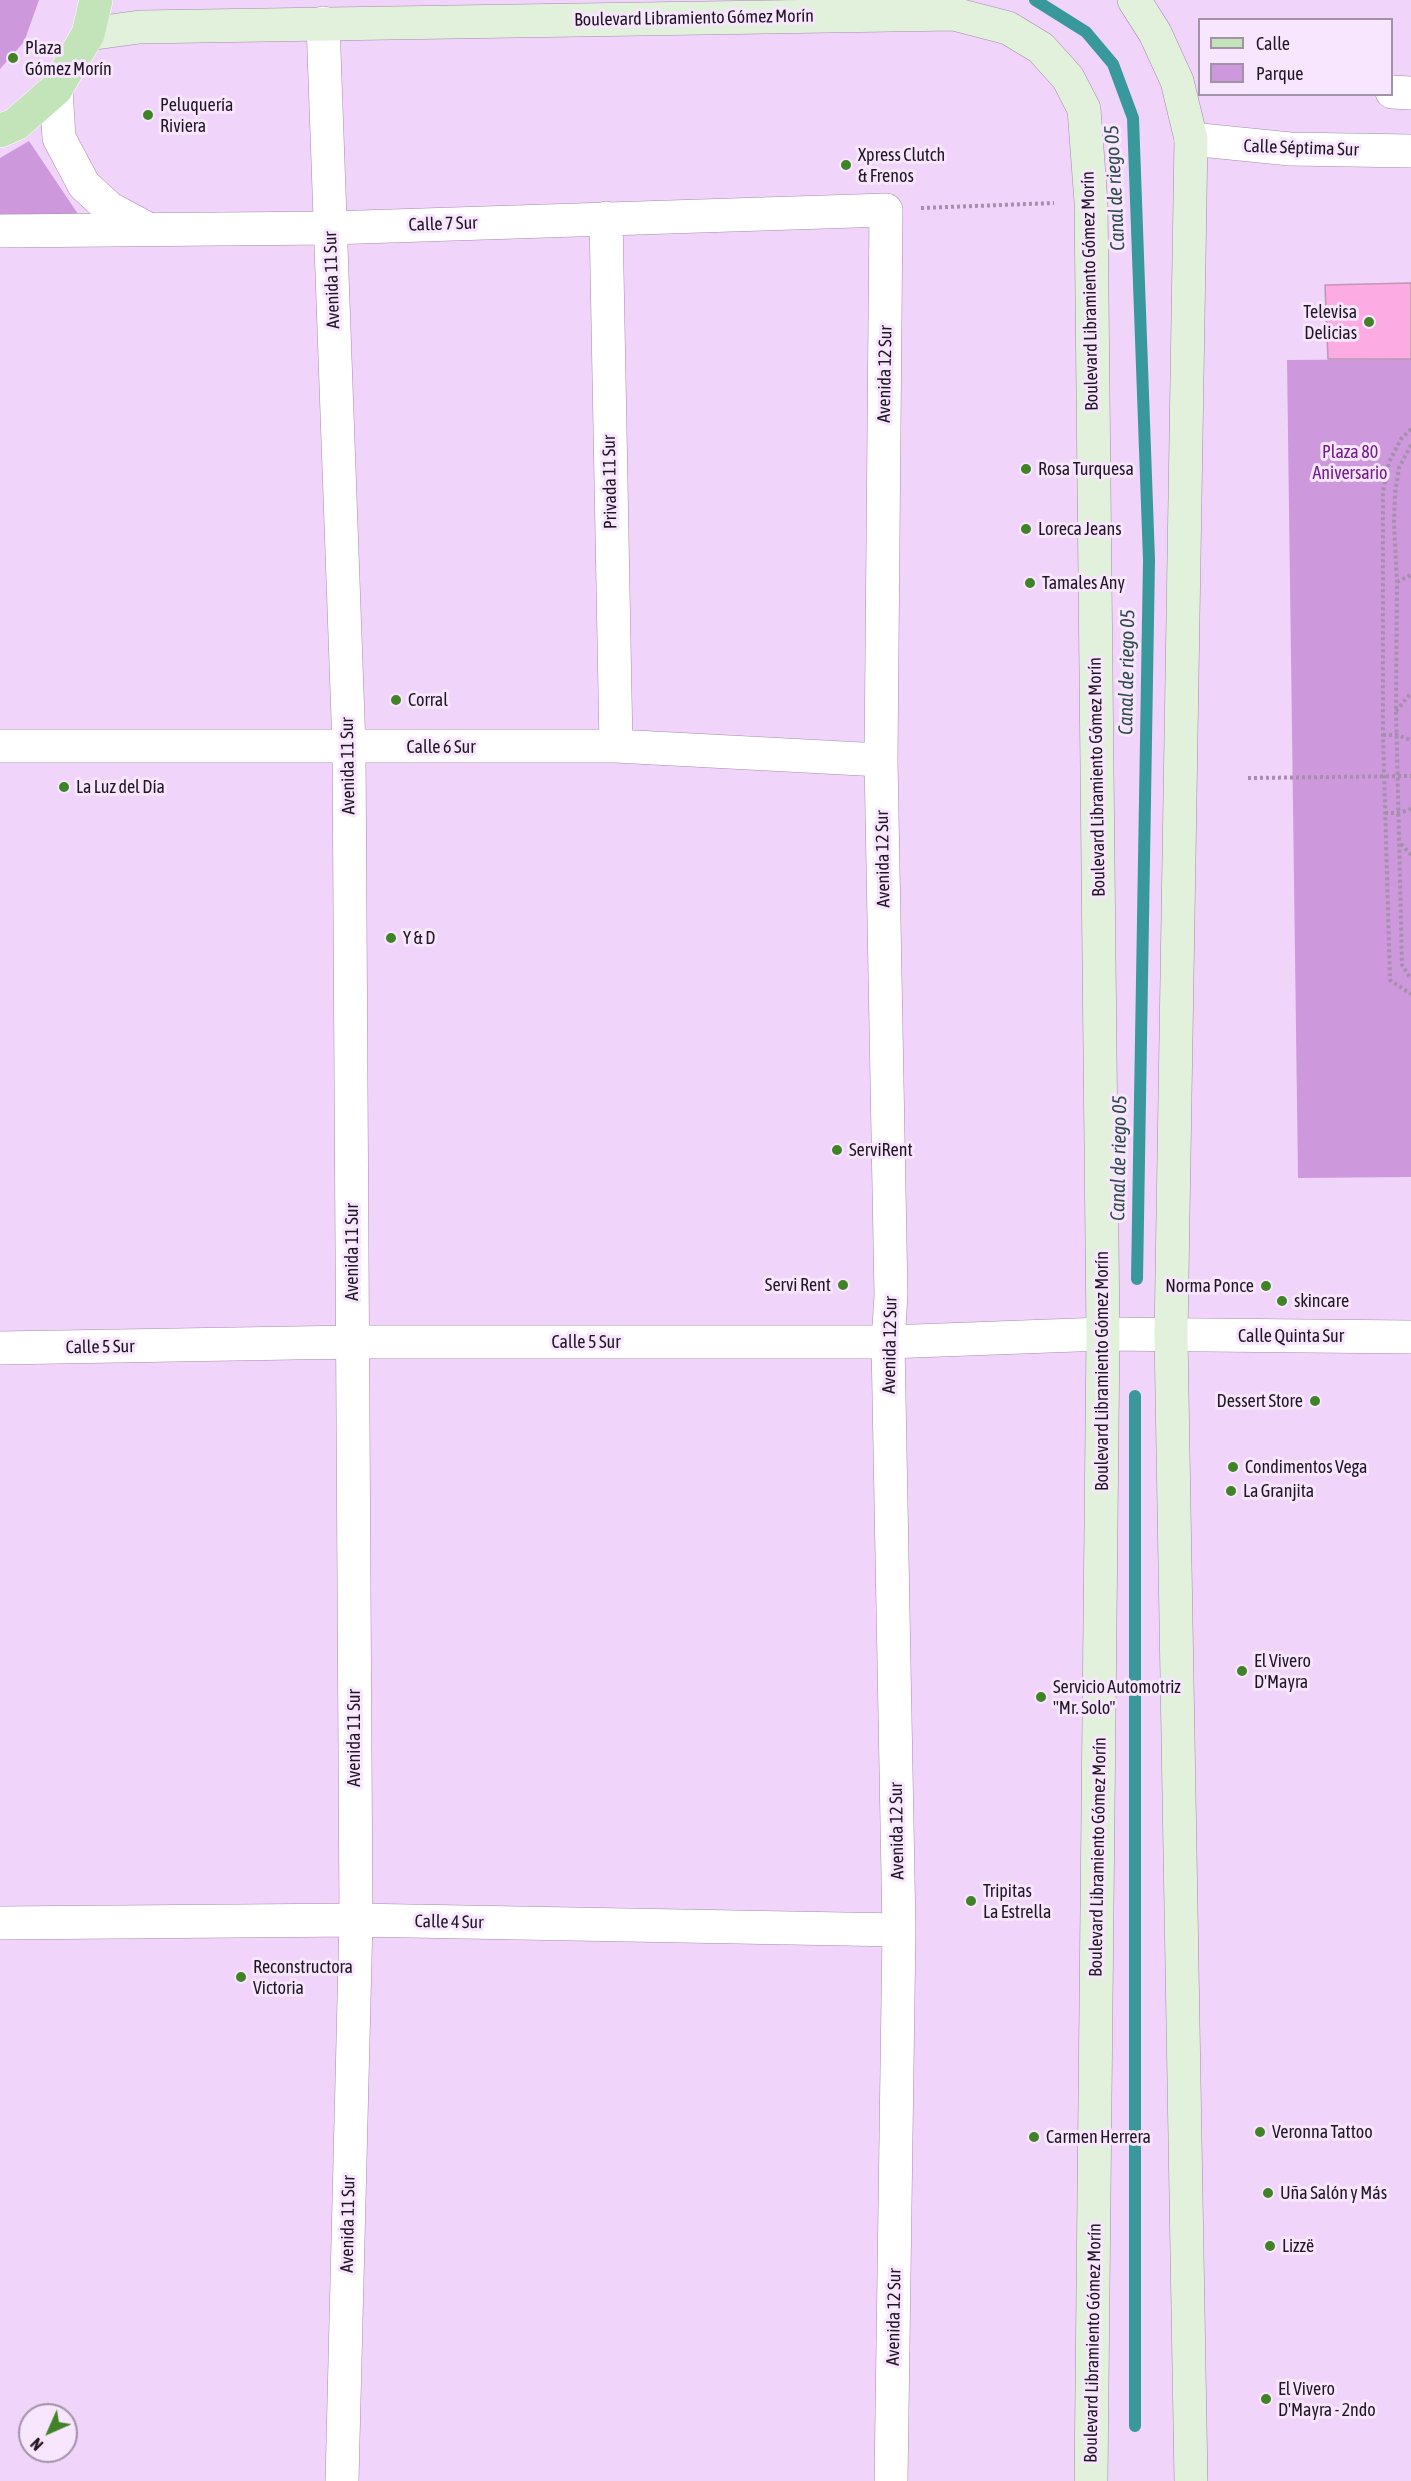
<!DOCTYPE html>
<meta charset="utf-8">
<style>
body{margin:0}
#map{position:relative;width:1411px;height:2481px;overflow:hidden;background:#f1d4fa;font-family:"Asap Condensed",sans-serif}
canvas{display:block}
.legend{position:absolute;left:1198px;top:18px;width:195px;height:78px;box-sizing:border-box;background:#f7e6fd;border:2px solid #a193a6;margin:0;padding:8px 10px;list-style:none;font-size:18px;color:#201624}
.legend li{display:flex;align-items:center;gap:12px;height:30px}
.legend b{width:30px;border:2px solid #a193a6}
.north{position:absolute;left:18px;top:2403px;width:60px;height:60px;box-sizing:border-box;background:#f7e6fd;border:2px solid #a193a6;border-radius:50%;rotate:225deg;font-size:16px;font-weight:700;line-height:24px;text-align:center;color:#201624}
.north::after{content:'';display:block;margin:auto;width:21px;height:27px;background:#408326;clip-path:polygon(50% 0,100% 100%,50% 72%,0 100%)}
</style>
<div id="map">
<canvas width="1411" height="2481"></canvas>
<ul class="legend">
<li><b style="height:8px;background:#c3e3b9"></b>Calle</li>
<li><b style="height:16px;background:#cd99dc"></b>Parque</li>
</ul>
<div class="north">N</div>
</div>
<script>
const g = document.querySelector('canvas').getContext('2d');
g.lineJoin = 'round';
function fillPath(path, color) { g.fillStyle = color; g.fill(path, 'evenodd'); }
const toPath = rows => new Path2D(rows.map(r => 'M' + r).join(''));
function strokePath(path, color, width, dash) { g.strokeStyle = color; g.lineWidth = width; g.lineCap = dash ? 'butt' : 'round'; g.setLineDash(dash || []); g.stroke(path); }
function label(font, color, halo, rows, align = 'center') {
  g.font = font + ' "Asap Condensed",sans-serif'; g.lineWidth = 6; g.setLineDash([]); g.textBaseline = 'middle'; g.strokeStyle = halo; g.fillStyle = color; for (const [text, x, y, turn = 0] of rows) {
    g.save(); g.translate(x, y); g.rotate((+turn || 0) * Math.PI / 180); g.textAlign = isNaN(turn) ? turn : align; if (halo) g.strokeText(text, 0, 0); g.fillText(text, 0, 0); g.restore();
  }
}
fillPath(toPath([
 [0,0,39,0,24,42,0,69],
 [29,141,80,217,0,218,0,158],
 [1411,359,1411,1177,1298,1178,1287,360]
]), '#cd99dc');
strokePath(toPath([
 [1035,0,1086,32,1113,64,1133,118,1149,560,1137,1279],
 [1135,1396,1135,2426]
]), '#39989c', 12);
const building = toPath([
 [1411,283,1411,359,1328,359,1325,285,1411,283]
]);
fillPath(building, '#fcabe3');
strokePath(building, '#be97b2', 1.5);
const minor = toPath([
 [323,23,349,747,356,1920,342,2481],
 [56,89,59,138,84,185,109,208,146,228],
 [1392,92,1411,93],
 [1191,139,1290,149,1411,151],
 [606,218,616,746],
 [0,231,330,228,886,210,881,760,891,1295,888,1342,899,1930,891,2481],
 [0,746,616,746,881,760],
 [0,1348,353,1342,888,1342,1103,1334,1411,1337],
 [0,1923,356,1920,899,1930]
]);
const secondary = toPath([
 [1134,0,1155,33,1177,81,1191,139,1171,1335,1191,2481],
 [88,34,140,27,954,14,1008,28,1041,48,1068,78,1084,109,1091,202,1103,1334,1091,2481]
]);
const primary = toPath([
 [0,131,16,124,56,89,88,34,96,0]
]);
strokePath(minor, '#a58aad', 34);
strokePath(secondary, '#a58aad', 34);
strokePath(primary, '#fff', 34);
strokePath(toPath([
 [921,208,1054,203],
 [1411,429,1401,439,1389,462,1383,492,1383,735,1390,980,1411,994],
 [1411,445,1399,468,1395,494,1394,523,1397,582,1396,711,1402,965,1411,979],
 [1397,582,1411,575],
 [1396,711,1411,693],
 [1383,735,1397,735,1411,740],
 [1248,778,1411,776],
 [1385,813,1399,813,1411,809],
 [1401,844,1411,855]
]), '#a68fad', 4, [3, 3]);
strokePath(minor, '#fff', 33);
strokePath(secondary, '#e1f1dc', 33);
strokePath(primary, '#c3e3b9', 33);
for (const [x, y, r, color] of [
 [13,58,6,"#408326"],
 [148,115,6,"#408326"],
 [846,165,6,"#408326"],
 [1369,322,6,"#408326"],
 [1026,469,6,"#408326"],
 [1026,529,6,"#408326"],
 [1030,583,6,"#408326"],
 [396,700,6,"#408326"],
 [64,787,6,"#408326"],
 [391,938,6,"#408326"],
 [837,1150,6,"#408326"],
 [843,1285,6,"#408326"],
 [1266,1286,6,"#408326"],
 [1282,1301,6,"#408326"],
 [1315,1401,6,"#408326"],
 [1233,1467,6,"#408326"],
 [1231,1491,6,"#408326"],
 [1242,1671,6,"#408326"],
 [1041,1697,6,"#408326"],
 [971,1901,6,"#408326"],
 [241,1977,6,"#408326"],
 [1260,2132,6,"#408326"],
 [1034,2137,6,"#408326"],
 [1268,2193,6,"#408326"],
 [1270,2246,6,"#408326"],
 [1266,2399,6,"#408326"]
]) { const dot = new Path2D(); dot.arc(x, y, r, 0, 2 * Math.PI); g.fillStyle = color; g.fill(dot); strokePath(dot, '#f7e6fd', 2); }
label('18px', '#201624', '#f7e6fd', [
 ["Boulevard Libramiento Gómez Morín",694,18,-1],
 ["Calle Séptima Sur",1301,148,2],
 ["Calle 7 Sur",443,224,-2],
 ["Avenida 11 Sur",332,280,-92],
 ["Boulevard Libramiento Gómez Morín",1090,291,-91],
 ["Avenida 12 Sur",885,374,-89],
 ["Privada 11 Sur",610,482,-91],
 ["Calle 6 Sur",441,747],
 ["Avenida 11 Sur",348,766,-91],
 ["Boulevard Libramiento Gómez Morín",1097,777,-91],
 ["Avenida 12 Sur",883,859,-91],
 ["Avenida 11 Sur",352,1252,-90],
 ["Calle Quinta Sur",1291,1336],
 ["Calle 5 Sur",586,1342],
 ["Avenida 12 Sur",890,1345,-89],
 ["Calle 5 Sur",100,1347,-1],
 ["Boulevard Libramiento Gómez Morín",1102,1371,-90],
 ["Avenida 11 Sur",354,1738,-90],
 ["Avenida 12 Sur",897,1831,-91],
 ["Boulevard Libramiento Gómez Morín",1098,1857,-89],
 ["Calle 4 Sur",449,1922,1],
 ["Avenida 11 Sur",348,2224,-89],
 ["Avenida 12 Sur",894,2317,-89],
 ["Boulevard Libramiento Gómez Morín",1093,2343,-89]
]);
label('18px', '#201624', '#f7e6fd', [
 ["Plaza",25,48],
 ["Gómez Morín",25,69],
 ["Peluquería",160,105],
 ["Riviera",160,126],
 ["Xpress Clutch",858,155],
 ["& Frenos",858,176],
 ["Televisa",1357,312,"right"],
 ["Delicias",1357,333,"right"],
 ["Rosa Turquesa",1038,469],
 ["Loreca Jeans",1038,529],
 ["Tamales Any",1042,583],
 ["Corral",408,700],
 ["La Luz del Día",76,787],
 ["Y & D",403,938],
 ["ServiRent",849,1150],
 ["Servi Rent",831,1285,"right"],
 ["Norma Ponce",1254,1286,"right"],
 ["skincare",1294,1301],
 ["Dessert Store",1303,1401,"right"],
 ["Condimentos Vega",1245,1467],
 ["La Granjita",1243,1491],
 ["El Vivero",1254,1661],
 ["D'Mayra",1254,1682],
 ["Servicio Automotriz",1053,1687],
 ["\"Mr. Solo\"",1053,1708],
 ["Tripitas",983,1891],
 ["La Estrella",983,1912],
 ["Reconstructora",253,1967],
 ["Victoria",253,1988],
 ["Veronna Tattoo",1272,2132],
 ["Carmen Herrera",1046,2137],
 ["Uña Salón y Más",1280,2193],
 ["Lizzë",1282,2246],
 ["El Vivero",1278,2389],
 ["D'Mayra - 2ndo",1278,2410]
], 'left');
label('18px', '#731b89', '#f7e6fd', [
 ["Plaza 80",1350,452],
 ["Aniversario",1350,473]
]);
label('italic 20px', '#2f4d4e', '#f7e6fd', [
 ["Canal de riego 05",1115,188,-93],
 ["Canal de riego 05",1127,672,-89],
 ["Canal de riego 05",1119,1158,-89]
]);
</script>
